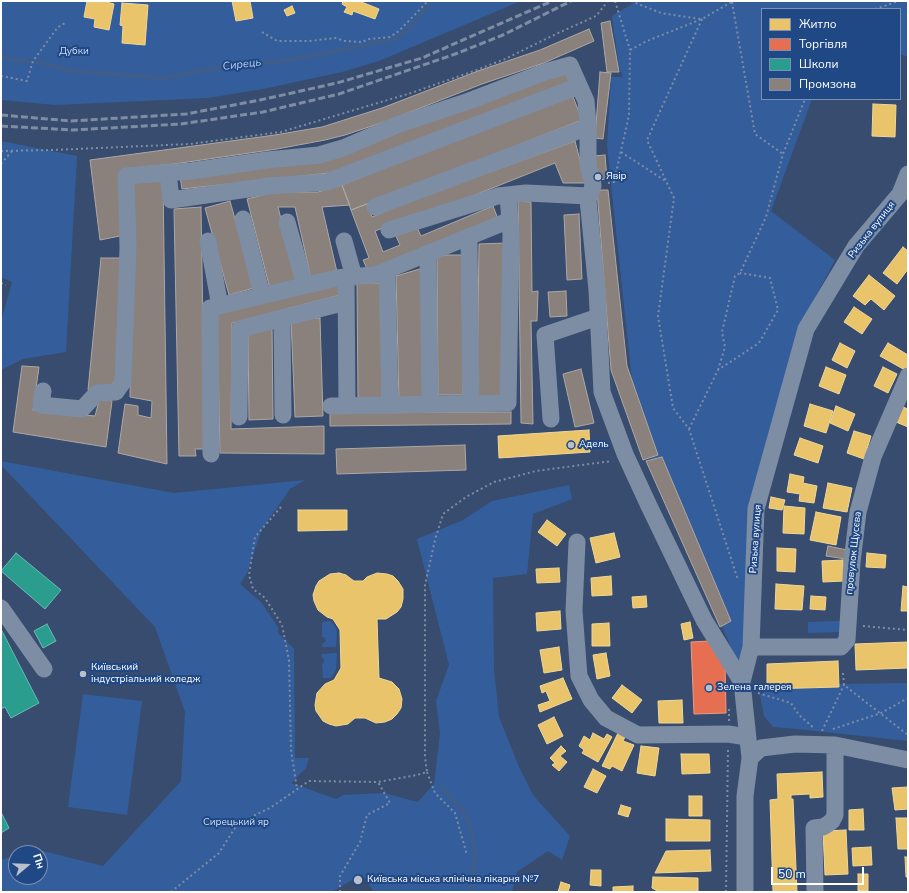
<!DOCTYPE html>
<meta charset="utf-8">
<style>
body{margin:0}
#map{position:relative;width:909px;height:893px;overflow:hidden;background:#374c6e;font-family:"Nunito Sans",sans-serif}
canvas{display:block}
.frame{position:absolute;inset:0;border:2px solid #fff;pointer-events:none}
.legend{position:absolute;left:761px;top:8px;width:140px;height:92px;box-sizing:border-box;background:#204884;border:1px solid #7991b5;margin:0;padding:5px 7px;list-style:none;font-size:12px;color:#fff}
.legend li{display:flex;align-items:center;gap:8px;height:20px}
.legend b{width:20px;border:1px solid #7991b5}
.north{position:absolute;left:8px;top:845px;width:40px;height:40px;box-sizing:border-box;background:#204884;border:1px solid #7991b5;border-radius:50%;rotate:71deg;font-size:11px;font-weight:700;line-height:16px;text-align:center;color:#fff}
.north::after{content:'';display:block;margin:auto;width:14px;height:18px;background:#b9c0cc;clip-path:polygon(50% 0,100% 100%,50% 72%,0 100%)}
.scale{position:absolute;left:771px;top:867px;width:93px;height:18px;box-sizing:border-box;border:2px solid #fff;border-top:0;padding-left:5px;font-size:12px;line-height:14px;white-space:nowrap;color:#fff;-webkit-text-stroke:3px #204884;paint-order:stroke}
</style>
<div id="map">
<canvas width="909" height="893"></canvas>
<div class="frame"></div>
<ul class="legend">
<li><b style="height:11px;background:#e9c46a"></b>Житло</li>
<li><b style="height:11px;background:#e76f51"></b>Торгівля</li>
<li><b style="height:11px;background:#2a9d8f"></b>Школи</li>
<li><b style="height:11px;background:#8a817c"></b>Промзона</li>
</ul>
<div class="north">Пн</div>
<div class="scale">50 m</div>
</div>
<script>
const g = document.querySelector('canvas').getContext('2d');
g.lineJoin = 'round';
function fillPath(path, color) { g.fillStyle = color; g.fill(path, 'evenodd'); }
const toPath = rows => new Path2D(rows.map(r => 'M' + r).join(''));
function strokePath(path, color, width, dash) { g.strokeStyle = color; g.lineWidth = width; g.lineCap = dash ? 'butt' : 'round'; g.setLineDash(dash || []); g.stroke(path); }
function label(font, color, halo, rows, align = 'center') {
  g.font = font + ' "Nunito Sans",sans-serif'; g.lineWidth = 4; g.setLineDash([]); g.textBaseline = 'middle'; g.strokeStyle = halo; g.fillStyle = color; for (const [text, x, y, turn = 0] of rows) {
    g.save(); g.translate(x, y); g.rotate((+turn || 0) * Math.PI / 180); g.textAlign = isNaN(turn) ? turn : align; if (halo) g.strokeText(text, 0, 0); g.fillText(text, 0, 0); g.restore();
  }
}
fillPath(toPath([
 [1,1,521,1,379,61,342,72,263,89,208,98,55,105,1,100],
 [637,1,908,1,908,57,900,54,900,9,762,9,762,99,812,99,771,211,835,260,797,331,750,504,746,643,738,664,654,467,633,390,607,146,611,77,623,77,619,67,612,16],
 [1,141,77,156,66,352,23,359,1,370,1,321,12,282,1,277],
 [1,461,174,493,305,480,290,489,262,529,247,573,240,584,261,602,278,627,278,633,294,649,295,758,309,758,306,768,291,783,336,799,343,795,384,793,418,802,434,784,440,733,436,701,449,665,417,539,463,520,492,501,569,485,572,499,533,514,527,574,493,578,494,669,499,717,519,767,533,795,570,836,562,860,548,851,517,872,512,892,374,892,362,874,332,892,1,892,1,860,16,855,16,877,40,877,40,853,22,853,35,849,103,866,181,781,185,712,155,627,1,465],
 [331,621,337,630,336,647,323,647,322,644,326,641,324,637,322,637,322,622],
 [840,621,841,632,808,633,808,622],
 [337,653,336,670,331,678,323,678,322,664,324,662,324,659,322,657,321,654],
 [908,683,908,741,797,729,773,727,764,716,760,695,767,689,839,687,839,684],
 [83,694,142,701,127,815,68,807]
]), '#345e9b');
const homes = toPath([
 [87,1,103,1,114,4,109,30,94,27,95,19,84,17,87,1],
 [232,1,250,1,253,18,236,21,232,1],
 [343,1,359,1,379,9,375,19,353,11,352,15,344,12,347,7,342,4,343,1],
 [122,3,148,5,145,45,122,43,123,26,120,25,122,3],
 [292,6,295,13,287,16,284,10,292,6],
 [873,104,896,105,895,137,872,136,873,104],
 [903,247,908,251,908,269,897,284,883,273,903,247],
 [869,275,895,296,884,310,871,299,865,305,853,296,869,275],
 [854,307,872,319,862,334,844,322,854,307],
 [840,343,855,351,847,368,832,360,840,343],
 [888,343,908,355,908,365,905,370,880,356,888,343],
 [826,367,846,375,839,394,819,386,826,367],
 [883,367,897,374,888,393,874,386,883,367],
 [810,404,833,411,826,433,804,426,810,404],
 [836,406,855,414,848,431,830,423,836,406],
 [903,407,908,409,908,427,896,422,903,407],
 [589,430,590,452,499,458,498,436,589,430],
 [854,431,871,436,864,459,847,453,854,431],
 [800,438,823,446,818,463,794,455,800,438],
 [790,474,804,477,803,483,817,486,814,503,799,501,800,494,787,492,790,474],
 [828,483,852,488,847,512,823,508,828,483],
 [771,497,785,500,782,510,769,508,771,497],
 [784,506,805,508,804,534,783,533,784,506],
 [298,510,347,510,347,530,298,531,298,510],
 [816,512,841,517,836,545,810,540,816,512],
 [547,520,566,534,557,546,538,532,547,520],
 [614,533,620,557,596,563,590,538,614,533],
 [777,548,796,549,795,572,777,571,777,548],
 [867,553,886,555,885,568,866,567,867,553],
 [843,560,844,581,823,582,822,561,843,560],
 [559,568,560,582,537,583,536,569,559,568],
 [339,573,346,575,354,581,363,581,367,577,377,573,387,574,393,576,398,581,403,589,403,599,401,607,397,612,386,619,377,619,379,678,392,682,399,689,402,699,401,708,397,714,392,719,385,722,376,723,365,718,355,718,348,724,336,726,329,724,323,721,316,711,315,705,317,693,325,684,334,680,341,668,340,630,333,619,327,617,318,610,314,601,313,595,316,586,319,581,330,574,339,573],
 [611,576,612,595,592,596,591,578,611,576],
 [776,584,804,586,802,610,775,609,776,584],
 [903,586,908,587,908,611,901,611,903,586],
 [646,596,647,607,633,608,632,597,646,596],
 [811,596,826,597,825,610,810,609,811,596],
 [560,611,561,629,537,631,536,613,560,611],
 [690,622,693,638,684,640,681,624,690,622],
 [609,623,610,646,592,646,592,624,609,623],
 [908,642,908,668,856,670,855,644,908,642],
 [559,647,562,670,544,673,540,650,559,647],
 [606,653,610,676,597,679,593,655,606,653],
 [838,661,839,687,767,689,767,664,838,661],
 [563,678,572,699,540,712,538,705,550,701,546,691,542,693,540,686,563,678],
 [622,685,642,700,632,713,612,698,622,685],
 [682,700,683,723,659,723,658,701,682,700],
 [554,717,563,736,547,744,538,725,554,717],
 [593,733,604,739,607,734,612,737,598,762,582,753,584,750,579,746,584,736,590,740,593,733],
 [618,733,625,737,623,741,634,745,622,771,612,766,610,769,602,766,618,733],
 [561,746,566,751,560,756,567,762,559,771,552,765,555,763,550,758,561,746],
 [641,746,659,748,655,776,637,773,641,746],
 [681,754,709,754,710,773,682,774,681,754],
 [593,769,606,776,597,793,584,787,593,769],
 [822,772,823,797,810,798,810,794,791,795,791,799,793,799,797,892,773,892,770,800,778,799,777,774,822,772],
 [908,787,908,809,895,810,892,788,908,787],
 [689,796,702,796,702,816,689,816,689,796],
 [621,805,631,808,628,817,618,814,621,805],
 [863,809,864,830,849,830,849,810,863,809],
 [896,818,908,818,908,849,898,849,896,818],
 [666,819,710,820,710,841,666,841,666,819],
 [846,830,848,874,825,875,823,831,846,830],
 [871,847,872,865,853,866,852,848,871,847],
 [710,850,711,871,655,873,666,851,710,850],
 [905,857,908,857,908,877,906,877,905,857],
 [591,870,601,870,601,886,590,885,591,870],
 [858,874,868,874,868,891,858,891,858,874],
 [653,877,698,878,698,892,659,892,652,888,653,877],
 [561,882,570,885,568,892,558,892,561,882],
 [633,886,633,892,613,892,613,887,633,886]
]);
fillPath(homes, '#e9c46a');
strokePath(homes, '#f0d697', 1);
const shops = toPath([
 [710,641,725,663,726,713,694,714,691,642,710,641]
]);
fillPath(shops, '#e76f51');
strokePath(shops, '#ee9a85', 1);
const schools = toPath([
 [16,553,61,590,45,609,1,571,16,553],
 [47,624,56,641,43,648,34,631,47,624],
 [1,629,39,703,11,718,5,707,1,709,1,629],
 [1,812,9,828,1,833,1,812]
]);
fillPath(schools, '#2a9d8f');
strokePath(schools, '#6abab1', 1);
const industry = toPath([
 [610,21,619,72,607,72,601,23,610,21],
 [589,29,594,41,544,63,482,84,387,121,345,135,325,140,277,149,174,164,122,169,125,235,100,240,90,160,275,135,322,127,382,108,478,71,540,50,589,29],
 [567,70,571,83,329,173,182,189,180,176,323,159,567,70],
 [600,72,611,73,603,139,595,138,600,72],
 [572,94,582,120,351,210,342,185,572,94],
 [575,141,586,183,563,183,555,163,475,195,422,213,375,231,383,252,400,245,395,234,416,225,421,236,493,206,498,219,369,273,363,260,369,258,351,210,367,204,372,217,408,202,575,141],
 [605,155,607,179,596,180,594,156,605,155],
 [163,180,167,464,118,453,125,404,138,406,138,415,151,418,152,401,130,397,133,183,163,180],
 [342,185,350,205,322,207,337,272,311,278,295,207,278,207,297,282,270,289,247,199,274,192,318,192,342,185],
 [597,190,608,190,627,366,658,455,643,460,611,370,597,190],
 [230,201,254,288,229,295,205,208,230,201],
 [518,201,531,202,532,292,538,291,537,321,531,321,533,424,521,423,518,201],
 [201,207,205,449,195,449,196,456,179,456,174,209,201,207],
 [579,214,582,279,567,280,564,215,579,214],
 [506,243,502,398,477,397,479,244,506,243],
 [437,255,462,255,463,395,438,395,437,255],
 [101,258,123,258,117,384,88,390,101,258],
 [423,268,423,402,399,402,396,276,423,268],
 [341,282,344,294,232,323,231,429,324,426,324,454,220,453,217,314,341,282],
 [357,283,381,283,382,398,358,398,357,283],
 [566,291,567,316,550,317,548,292,566,291],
 [320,318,323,416,295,417,291,319,320,318],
 [272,325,273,419,249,420,248,333,272,325],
 [22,366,39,367,33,410,95,416,100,397,112,401,106,447,13,432,22,366],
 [581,369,594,423,575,427,563,374,581,369],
 [511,412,511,424,330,426,330,413,511,412],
 [465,445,466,470,337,474,336,449,465,445],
 [662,457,731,621,720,627,646,461,662,457],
 [828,546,847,550,846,559,826,556,828,546]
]);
fillPath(industry, '#8a817c');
strokePath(industry, '#ada7a3', 1);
strokePath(toPath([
 [1,56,14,60,30,61],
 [35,61,69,71,164,78,222,67,289,60,392,40,407,31,432,1],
 [441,787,462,809,471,827,475,855,471,892]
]), '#405d88', 3.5);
strokePath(toPath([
 [615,1,630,50],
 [631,1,661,13,700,19],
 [732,2,755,134,783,154],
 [875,9,899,1],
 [702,19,647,140,674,198,658,316,673,408,689,429,738,580],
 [262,32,277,41,309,41,335,38,345,41,362,42,369,39,390,37,399,31,428,1],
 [1,76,27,81,33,61,58,27,65,23],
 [1,151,53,150,190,144,281,132,411,93,474,71,505,59,556,34,596,16,608,1],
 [621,152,667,182],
 [1,164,12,151],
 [608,183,614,182,629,115,630,50,647,41,702,19,733,1],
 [1,283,6,285],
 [718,370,725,347,722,332,735,276,740,273,766,217,783,154,805,99],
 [689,429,718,370,759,343,778,310,770,278,740,273],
 [281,507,255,537,249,575,253,589,265,598,282,625,289,660,291,750,297,789],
 [863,626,908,630],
 [843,673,844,685,908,735],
 [758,693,791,703,799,715,815,729],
 [729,721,729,707],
 [833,729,881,713,908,698],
 [822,731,844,685],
 [427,772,435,793,455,813,467,855],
 [171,892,219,853,238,823,270,808,309,781,378,782,417,775,427,772,425,757,425,585,435,540,443,514,466,497,494,482,536,471,612,461],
 [340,892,340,876,360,842,367,815,390,803,378,782],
 [726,892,728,749]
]), '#7d8da4', 2, [2, 3]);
strokePath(toPath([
 [168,172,171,200,269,186,327,182,579,86],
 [375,207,588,127],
 [243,219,262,295],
 [287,222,305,285],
 [389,230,498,196,526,193,589,196],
 [469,237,471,404],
 [208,241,220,306],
 [344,241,354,277],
 [428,254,430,404],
 [387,271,390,405],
 [282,318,283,415],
 [43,391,41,405,82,409,97,393,116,392,123,382,128,247,126,176,191,171,267,160,319,155,343,148,397,125,469,101,545,72,570,65,586,101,587,112,588,127,588,166,592,179,593,186,588,200,597,290,602,392,625,454,649,506,704,620,742,682],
 [347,405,346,277,375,275,510,220],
 [331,406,508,403,511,235,508,195],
 [239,417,240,329,346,302],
 [551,419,545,335,598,317],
 [211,454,210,308,337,278,346,277],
 [577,542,574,611,579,676,591,700,606,718,638,735,728,734,747,737],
 [1,608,44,669],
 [751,647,841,647,847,640,852,562,858,512,873,457,908,376],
 [750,758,761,748,795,744,835,745,908,760],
 [745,892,745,796,750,758,742,682,751,647,756,509,806,329,856,246,900,194,908,174],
 [815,892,814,828,823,827,828,824,832,821,835,815,835,745]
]), '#7d8da4', 17);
strokePath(toPath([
 [1,115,71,121,186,114,260,100,337,83,422,58,552,1],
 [1,126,73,130,181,124,263,112,339,94,458,53,503,35,571,1]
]), '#7e8da3', 3, [7, 3]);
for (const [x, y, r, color] of [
 [598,177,4,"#b9c0cc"],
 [571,445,4,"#b9c0cc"],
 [83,674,4,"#b9c0cc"],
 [709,688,4,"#b9c0cc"],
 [358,880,5,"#b9c0cc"]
]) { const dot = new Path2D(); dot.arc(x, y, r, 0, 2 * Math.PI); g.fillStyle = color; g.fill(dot); strokePath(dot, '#204884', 1.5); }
label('10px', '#ccdef7', '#204884', [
 ["Дубки",74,52],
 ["Сирецький яр",236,823]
]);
label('10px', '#fff', '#204884', [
 ["Явір",606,177],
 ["Адель",579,445],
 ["Київський",91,668],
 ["індустріальний коледж",91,680],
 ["Зелена галерея",717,688],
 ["Київська міська клінічна лікарня №7",367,880]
], 'left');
label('10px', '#fff', '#204884', [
 ["Ризька вулиця",872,230,-52],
 ["Ризька вулиця",756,539,-86],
 ["провулок Щусєва",854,553,-84]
]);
label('italic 11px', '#b3cdf1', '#204884', [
 ["Сирець",242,65,-7]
]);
</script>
